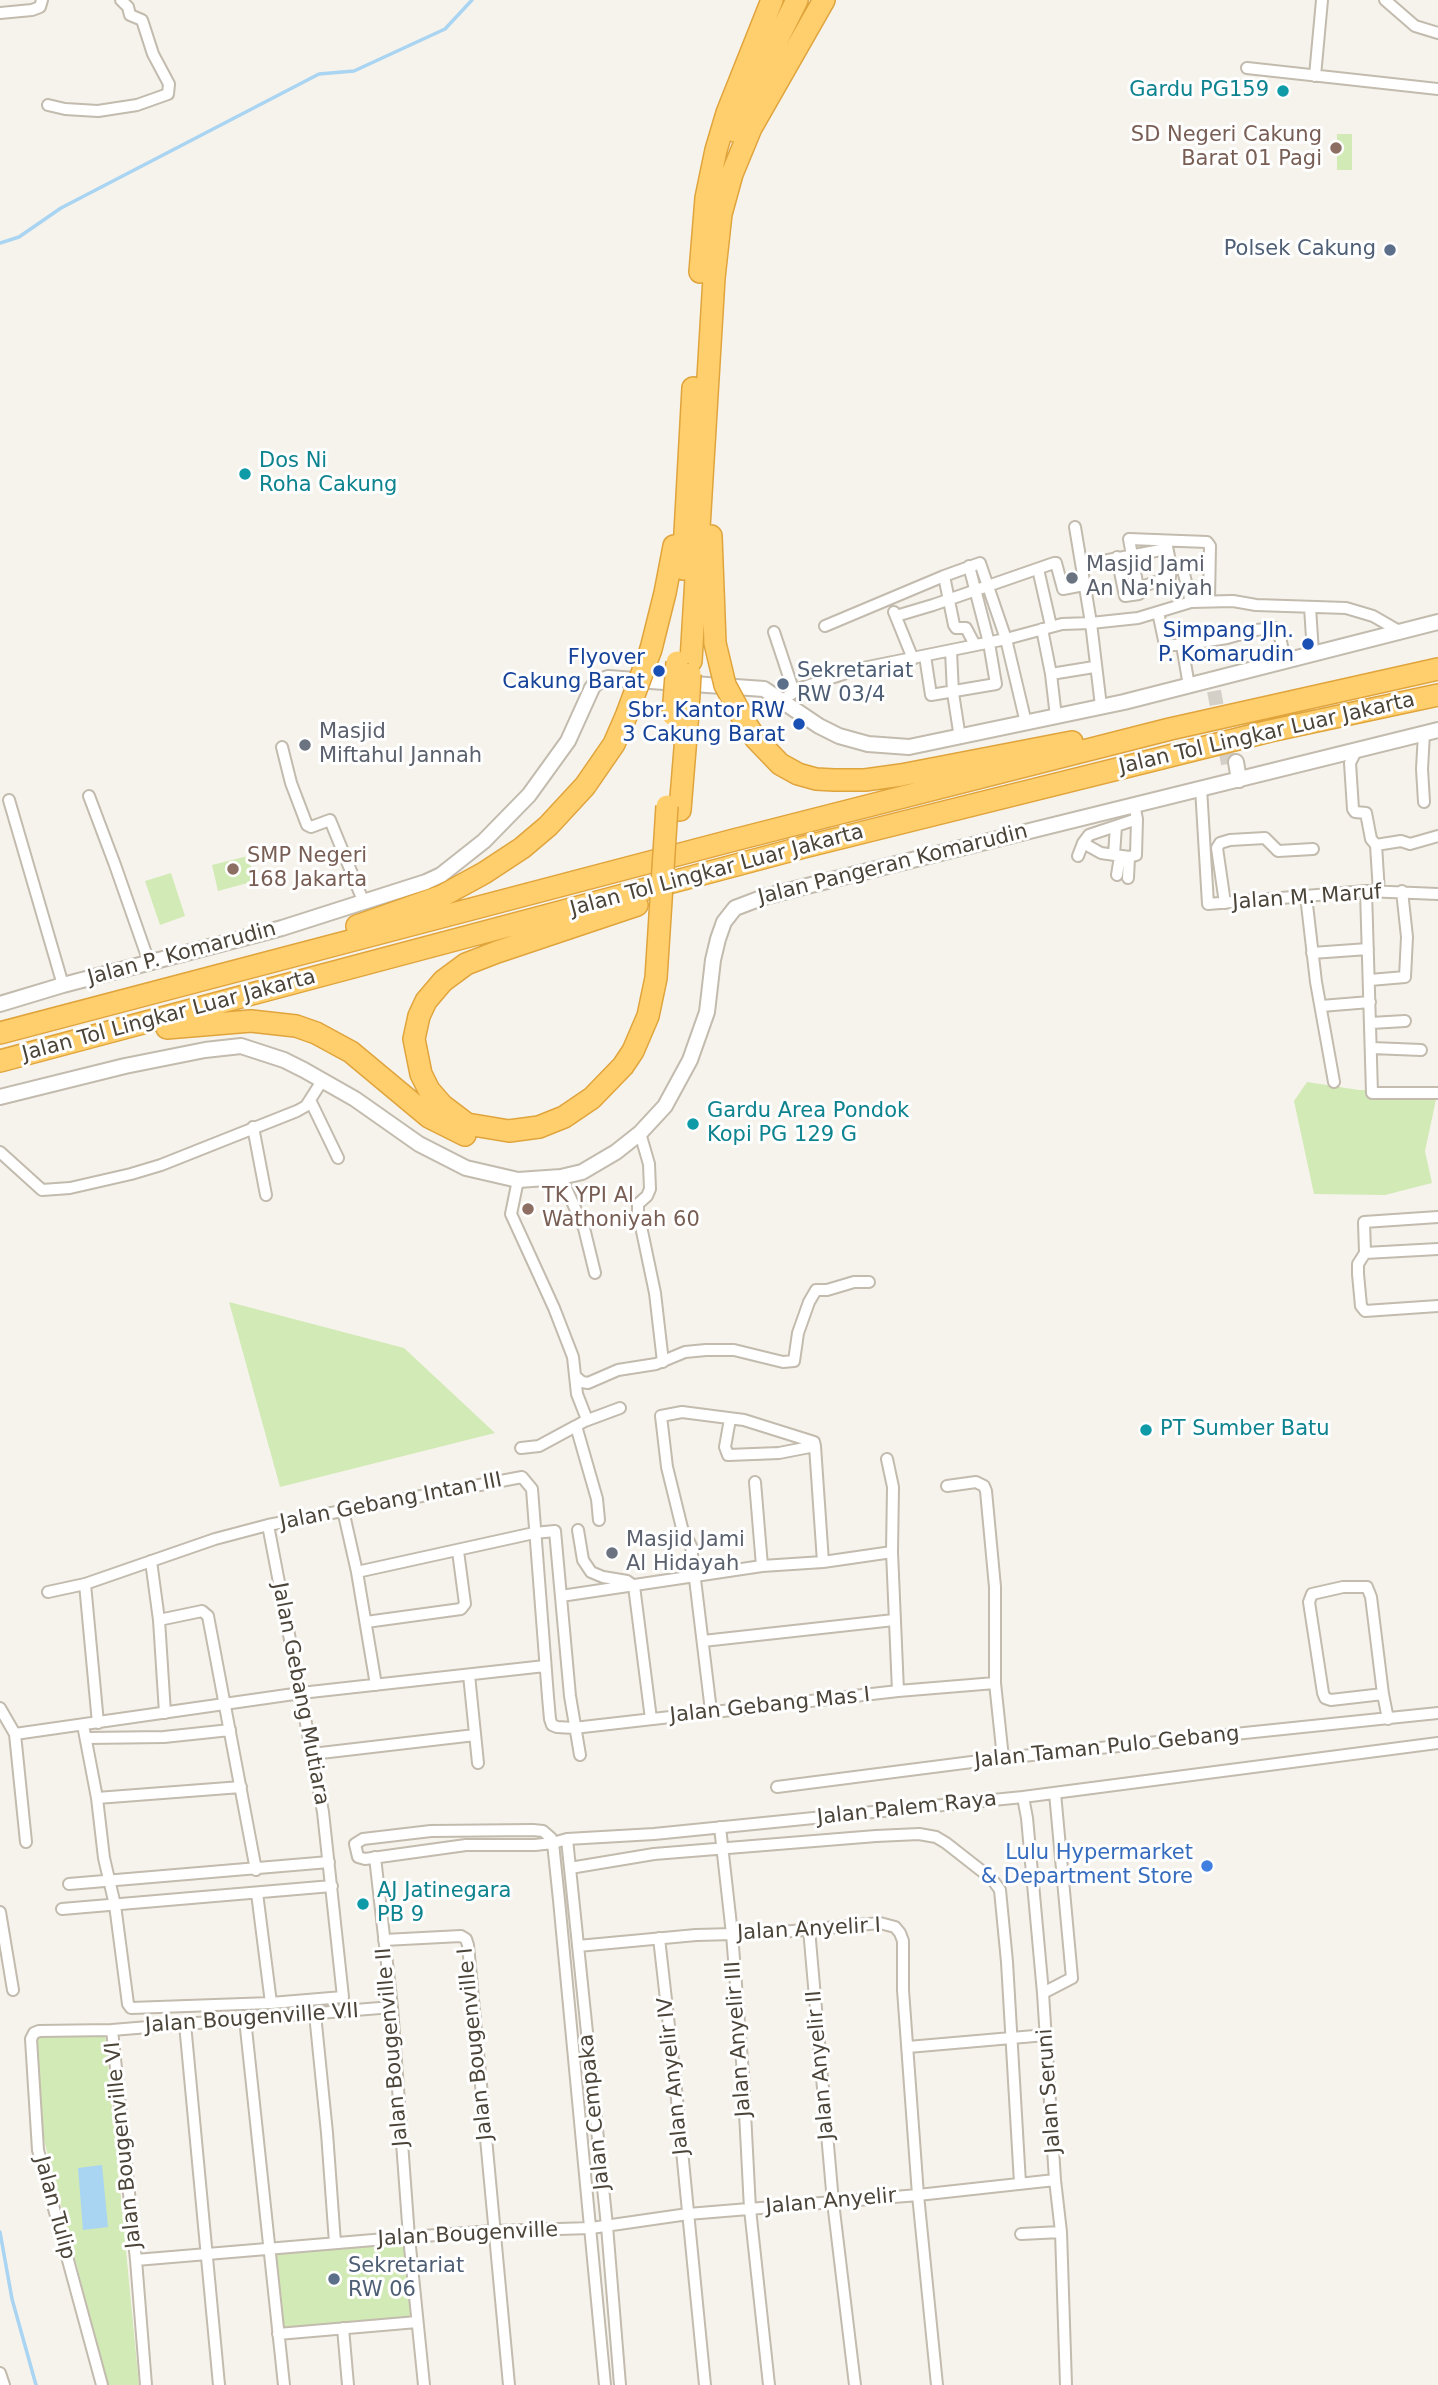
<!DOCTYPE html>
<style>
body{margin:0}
canvas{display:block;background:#f6f3ec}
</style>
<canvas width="1438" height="2385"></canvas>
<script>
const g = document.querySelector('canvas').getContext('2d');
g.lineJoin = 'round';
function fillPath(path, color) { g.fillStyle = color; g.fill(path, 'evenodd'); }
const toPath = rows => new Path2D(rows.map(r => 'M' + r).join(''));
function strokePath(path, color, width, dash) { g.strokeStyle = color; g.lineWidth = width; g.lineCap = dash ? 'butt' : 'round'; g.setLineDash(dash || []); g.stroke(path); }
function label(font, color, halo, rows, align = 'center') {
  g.font = font + ' "DejaVu Sans",sans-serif'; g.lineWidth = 6; g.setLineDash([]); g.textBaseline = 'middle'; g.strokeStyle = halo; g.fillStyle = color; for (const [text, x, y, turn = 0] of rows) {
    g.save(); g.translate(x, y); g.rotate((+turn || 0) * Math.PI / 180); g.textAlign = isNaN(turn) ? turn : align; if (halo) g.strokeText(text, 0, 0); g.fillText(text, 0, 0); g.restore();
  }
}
fillPath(toPath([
 [1337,134,1352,134,1352,170,1337,170],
 [248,856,255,881,218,891,212,865],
 [171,873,185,916,160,925,145,881],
 [1307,1082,1359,1090,1438,1090,1425,1151,1432,1183,1385,1195,1314,1194,1294,1101],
 [229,1302,404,1348,495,1433,280,1487],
 [105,2033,139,2385,108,2385,39,2121,29,2038],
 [409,2237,417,2322,278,2334,268,2250]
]), '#d2eab5');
fillPath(toPath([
 [102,2165,108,2227,83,2230,78,2168]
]), '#a9d4f2');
strokePath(toPath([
 [0,243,19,237,61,208,319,74,354,71,445,29,472,0],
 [0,2232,12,2299,36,2385]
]), '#a9d4f2', 3.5);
strokePath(toPath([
 [1214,691,1228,764]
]), '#d4d0c8', 14, [14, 7]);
const minor = toPath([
 [1385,0,1415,26,1438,33],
 [0,13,32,10,40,7,42,0],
 [1247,68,1438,89],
 [1315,76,1322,0],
 [48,105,65,109,98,111,137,105,168,94,169,84,153,54,142,20,130,15,128,7,121,0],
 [1075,527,1091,623,1101,706],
 [1166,542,1171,566,1183,570,1191,602],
 [1117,557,1125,596,1139,594],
 [1082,565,1166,549],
 [1171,566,1170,577,1138,588,1129,539,1207,542,1210,546,1209,600],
 [1038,569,1051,626],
 [944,576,954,625,956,628,966,628,975,645],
 [1310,607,1313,653],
 [894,612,913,659],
 [1158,612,1165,645,1182,645],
 [896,616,933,605,1054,563,1056,563,1063,589,1084,585],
 [825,626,944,576,980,563,1006,639,1026,723],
 [1042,629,1051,674,1056,717],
 [774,632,794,692],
 [951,651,953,693,960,738],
 [925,656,931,695,996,684,989,643,969,566],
 [1051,674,1094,667],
 [1189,686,1182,645,1227,638,1256,630,1275,628,1279,633,1285,659],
 [782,700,801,688,858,669,1006,639,1062,624,1091,623,1138,618,1191,602,1233,601,1256,605,1346,608,1373,616,1399,631],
 [282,747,291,783,307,825,311,827,330,820,364,903],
 [1357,749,1350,763,1353,809,1355,812,1366,813,1371,839,1376,845,1401,841,1410,844,1438,836],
 [1201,788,1208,904,1366,891,1438,894],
 [89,796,115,865,149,962],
 [9,800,63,985],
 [1424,802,1422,769,1424,733],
 [1083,843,1101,853,1129,857,1136,855,1137,819,1134,804],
 [1376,845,1379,892],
 [1114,855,1116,826],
 [1078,856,1083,843,1089,835,1137,819],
 [1117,875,1120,856],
 [1128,878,1129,857],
 [1366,891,1372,1093,1438,1093],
 [1306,896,1316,982,1334,1082],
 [1225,903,1217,848,1220,843,1230,840,1265,838,1278,851,1313,849],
 [1312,953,1368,949],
 [1370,980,1405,977,1407,937,1402,891],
 [1321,1006,1370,1002],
 [1371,1023,1405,1021],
 [1372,1048,1421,1050],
 [310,1100,338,1158],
 [253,1127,266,1195],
 [640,1133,649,1164,650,1189,647,1196,638,1204,638,1212,655,1293,663,1362],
 [0,1152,42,1190,70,1188,131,1174,161,1165,297,1111,306,1106,322,1081],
 [561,1177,584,1228,595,1273],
 [518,1180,511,1214,554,1308,573,1357,577,1394,586,1417,585,1421,576,1426,597,1499,599,1520],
 [1438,1217,1364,1222,1365,1253,1358,1264,1358,1274,1361,1306,1365,1311,1438,1306],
 [1365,1253,1438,1249],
 [575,1376,582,1382,588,1383,618,1370,656,1364,685,1352,706,1350,734,1350,783,1362,794,1361,798,1333,809,1302,816,1290,827,1290,854,1282,869,1282],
 [730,1419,725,1447,728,1455,779,1453,815,1446],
 [585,1421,620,1408],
 [815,1446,823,1562],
 [521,1448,539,1446,576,1426],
 [887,1459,893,1487,892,1552,898,1691],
 [755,1482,762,1566],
 [947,1486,976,1482,984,1486,986,1491,995,1587,995,1683,1003,1758],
 [343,1510,357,1572,376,1685],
 [578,1530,583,1560,591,1572,603,1577,627,1581,634,1586,651,1719],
 [151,1561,159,1620,165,1713],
 [357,1572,534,1533,555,1531,570,1696,580,1755],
 [85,1584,98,1723],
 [48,1592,85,1584,215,1539,268,1525,522,1477,532,1489,548,1697,550,1719,552,1725,557,1727,574,1728,898,1691,995,1683],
 [561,1596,762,1566,823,1562,892,1552],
 [159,1620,202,1611,208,1616,256,1870],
 [366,1622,461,1609,465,1604,458,1551],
 [703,1641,894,1620],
 [469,1675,478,1763],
 [1383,1694,1331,1700,1325,1698,1323,1693,1309,1602,1312,1594,1343,1587,1367,1587,1371,1597,1383,1694,1388,1719],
 [0,1708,15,1734,26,1842],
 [711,1711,691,1546,682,1528,667,1467,661,1416,682,1412,744,1420,814,1442,815,1446],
 [83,1725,97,1798,104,1858,115,1905,128,2004,131,2008,271,2003],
 [15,1734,301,1693,545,1666],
 [87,1738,164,1737,230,1730],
 [312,1754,475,1735],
 [777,1787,1003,1758,1438,1713],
 [1023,1797,1027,1818,1043,1993,1055,2180,1061,2232,1066,2385],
 [97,1798,241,1787],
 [720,1827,732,1934,743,2074,750,2209,769,2385],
 [567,1839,607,2226,620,2385],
 [375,1857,392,2007,409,2237,424,2385],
 [570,1868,654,1854,876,1836,919,1834,936,1837,946,1843,992,1879,1000,1890,1007,1962,1020,2183],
 [69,1884,329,1862],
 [257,1893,271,2003,343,1997,323,1812,268,1525],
 [62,1909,332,1886],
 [0,1912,13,1990],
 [809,1929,833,2202,855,2385],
 [659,1938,675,2079,705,2385],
 [384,1940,461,1936,466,1939,468,1945,509,2385],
 [578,1946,696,1935,771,1933,880,1923,895,1927,900,1933,903,1941,903,1990,918,2195,937,2385],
 [1043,1993,1072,1978,1055,1793],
 [315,2014,327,2133,335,2243],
 [245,2019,284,2385],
 [185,2024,219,2385],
 [112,2030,136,2260,146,2385],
 [908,2047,1046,2035],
 [1021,2234,1061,2232],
 [136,2260,409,2237,494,2231,591,2228,688,2214,918,2195,1055,2180],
 [343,2328,348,2385],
 [278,2334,417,2322],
 [0,2373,4,2385],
 [102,2385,38,2150,31,2039,34,2033,39,2031,112,2030,392,2007],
 [605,2385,559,1900,553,1843,551,1838,543,1831,533,1830,431,1831,363,1839,355,1844,358,1857,365,1859,466,1845,535,1845,553,1843,567,1839,654,1834,1023,1797,1438,1743]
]);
const tertiary = toPath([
 [1236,762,1239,780],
 [0,1004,63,985,282,928,426,882,441,875,484,841,529,795,568,741,592,688,596,683,608,678,764,689,819,726,839,736,868,744,909,747,1124,702,1438,622],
 [0,1097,125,1066,205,1050,241,1046,284,1060,304,1070,355,1099,419,1144,466,1168,518,1180,561,1177,582,1172,616,1152,640,1133,665,1106,690,1060,707,1012,713,960,718,939,724,922,735,908,764,897,811,885,1438,730]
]);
const motorway = toPath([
 [735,131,757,80,797,0],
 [700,272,706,198,716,150,727,113,772,0],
 [711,536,715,643],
 [683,569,693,388],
 [651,649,665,593,674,546],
 [691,661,714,278,721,214,732,174,751,128,824,0],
 [746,724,756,739,780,764,798,774,816,779,834,780,865,780,901,775,1072,742],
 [680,810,688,712],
 [637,905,497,952,466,964,443,981,426,1001,419,1016,414,1039,421,1074,429,1090,442,1105,467,1124,509,1131,539,1127,564,1117,592,1098,623,1066,633,1051,648,1016,656,978,660,916],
 [357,926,442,896,484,873,522,848,548,826,585,786,614,744,627,714],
 [167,1028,251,1021,296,1026,316,1033,351,1052,429,1117,465,1135],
 [0,1033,734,840,1170,729,1438,669],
 [0,1061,804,847,1270,731,1438,695]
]);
strokePath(minor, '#c2bbae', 14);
strokePath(tertiary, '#c2bbae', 18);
strokePath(motorway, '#e0a43c', 24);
strokePath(minor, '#fff', 10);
strokePath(tertiary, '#fff', 14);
strokePath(motorway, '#ffcf6e', 21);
const motorwayBridge = toPath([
 [715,643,725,685,746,724],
 [688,712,690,674],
 [627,714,651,649],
 [673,715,677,662],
 [660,916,667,806]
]);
strokePath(motorwayBridge, '#e0a43c', 24, []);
strokePath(motorwayBridge, '#ffcf6e', 21);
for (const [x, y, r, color] of [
 [1283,91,7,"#0f9aa8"],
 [1336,148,7,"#8d6e63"],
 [1390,250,7,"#5c6f8a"],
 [245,474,7,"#0f9aa8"],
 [1072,578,7,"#6b7280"],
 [1308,644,7,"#1a4fb4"],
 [659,671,7,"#1a4fb4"],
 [783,684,7,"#5c6f8a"],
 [799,724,7,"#1a4fb4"],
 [305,745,7,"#6b7280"],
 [233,869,7,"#8d6e63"],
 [693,1124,7,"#0f9aa8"],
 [528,1209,7,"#8d6e63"],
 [1146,1430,7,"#0f9aa8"],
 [612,1553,7,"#6b7280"],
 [1207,1866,7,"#3f7fe0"],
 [363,1904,7,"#0f9aa8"],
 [334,2279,7,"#5c6f8a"]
]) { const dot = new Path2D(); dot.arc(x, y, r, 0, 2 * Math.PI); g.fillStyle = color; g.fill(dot); strokePath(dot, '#fff', 2.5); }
label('21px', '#0d838f', '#fff', [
 ["Gardu PG159",1269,91,"right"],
 ["Dos Ni",259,462],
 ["Roha Cakung",259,486],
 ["Gardu Area Pondok",707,1112],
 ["Kopi PG 129 G",707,1136],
 ["PT Sumber Batu",1160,1430],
 ["AJ Jatinegara",377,1892],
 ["PB 9",377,1916]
], 'left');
label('21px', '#785e54', '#fff', [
 ["SD Negeri Cakung",1322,136,"right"],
 ["Barat 01 Pagi",1322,160,"right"],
 ["SMP Negeri",247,857],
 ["168 Jakarta",247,881],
 ["TK YPI Al",542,1197],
 ["Wathoniyah 60",542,1221]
], 'left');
label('21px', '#4e5e75', '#fff', [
 ["Polsek Cakung",1376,250,"right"],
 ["Sekretariat",797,672],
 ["RW 03/4",797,696],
 ["Sekretariat",348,2267],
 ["RW 06",348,2291]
], 'left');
label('21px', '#5b616d', '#fff', [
 ["Masjid Jami",1086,566],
 ["An Na'niyah",1086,590],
 ["Masjid",319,733],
 ["Miftahul Jannah",319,757],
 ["Masjid Jami",626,1541],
 ["Al Hidayah",626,1565]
], 'left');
label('21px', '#164399', '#fff', [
 ["Simpang Jln.",1294,632],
 ["P. Komarudin",1294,656],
 ["Flyover",645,659],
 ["Cakung Barat",645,683],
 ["Sbr. Kantor RW",785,712],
 ["3 Cakung Barat",785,736]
], 'right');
label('21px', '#4b4439', '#fff', [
 ["Jalan Tol Lingkar Luar Jakarta",1267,734,-13],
 ["Jalan Pangeran Komarudin",893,865,-14],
 ["Jalan Tol Lingkar Luar Jakarta",717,871,-15],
 ["Jalan M. Maruf",1307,898,-4],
 ["Jalan P. Komarudin",182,954,-15],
 ["Jalan Tol Lingkar Luar Jakarta",169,1016,-15],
 ["Jalan Gebang Intan III",391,1502,-11],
 ["Jalan Gebang Mutiara",300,1694,79],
 ["Jalan Gebang Mas I",770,1706,-6],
 ["Jalan Taman Pulo Gebang",1107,1748,-6],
 ["Jalan Palem Raya",907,1809,-6],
 ["Jalan Anyelir I",809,1930,-3],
 ["Jalan Bougenville VII",252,2019,-4],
 ["Jalan Anyelir III",739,2039,-94],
 ["Jalan Bougenville I",476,2044,-96],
 ["Jalan Bougenville II",393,2047,-95],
 ["Jalan Anyelir II",821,2065,-95],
 ["Jalan Anyelir IV",674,2076,-96],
 ["Jalan Seruni",1050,2091,-94],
 ["Jalan Cempaka",595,2112,-96],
 ["Jalan Bougenville VI",124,2145,-96],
 ["Jalan Anyelir",831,2202,-5],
 ["Jalan Tulip",54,2208,75],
 ["Jalan Bougenville",468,2235,-3]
]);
label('21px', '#366cbe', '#fff', [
 ["Lulu Hypermarket",1193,1854],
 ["& Department Store",1193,1878]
], 'right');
</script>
